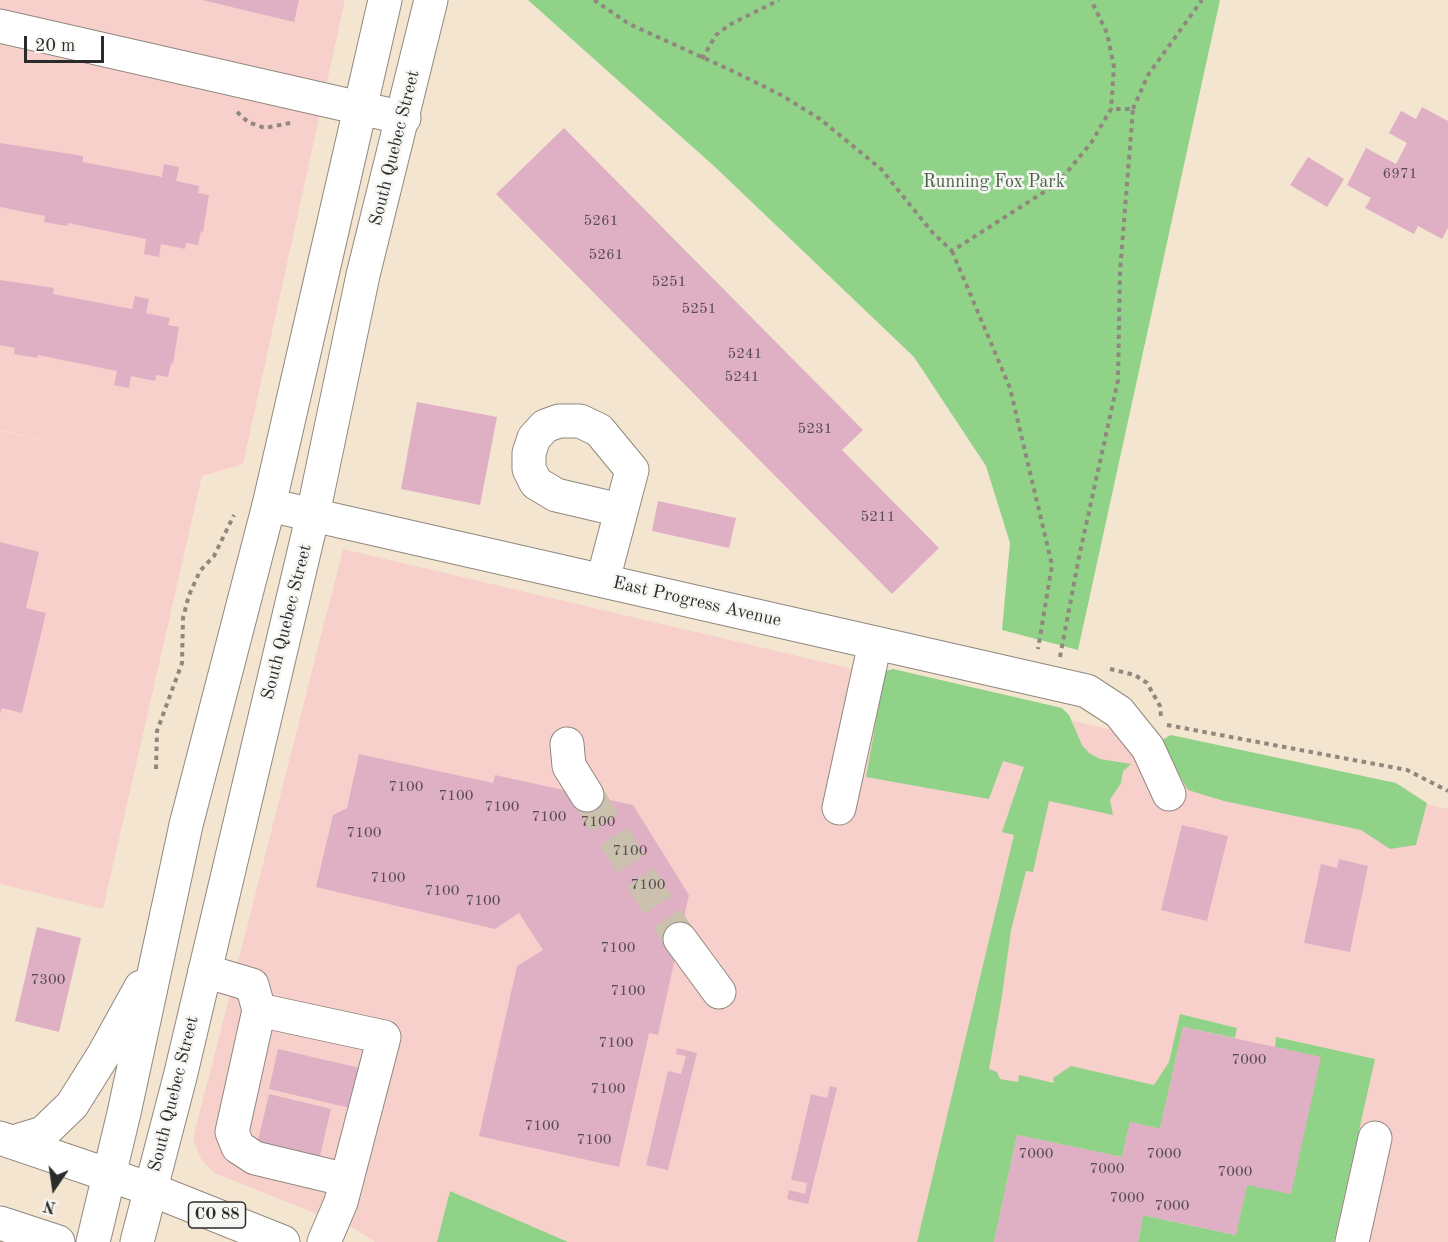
<!DOCTYPE html>
<style>
body{margin:0}
#map{position:relative;width:1448px;height:1242px;overflow:hidden;background:#f4e5d0;font-family:"Old Standard TT",serif}
canvas{display:block}
.north{position:absolute;left:24px;top:1158px;width:60px;height:60px;-webkit-text-stroke:4px #f6f6f2;paint-order:stroke;rotate:193deg;font-size:16px;font-weight:700;line-height:24px;text-align:center;color:#2b2b2b}
.north::after{content:'';display:block;margin:auto;width:21px;height:27px;background:#2b2b2b;clip-path:polygon(50% 0,100% 100%,50% 72%,0 100%)}
.scale{position:absolute;left:24px;top:36px;width:80px;height:27px;box-sizing:border-box;border:3px solid #2b2b2b;border-top:0;padding-left:8px;font-size:18px;line-height:21px;white-space:nowrap;color:#2b2b2b;-webkit-text-stroke:4px #f6f6f2;paint-order:stroke}
</style>
<div id="map">
<canvas width="1448" height="1242"></canvas>
<div class="north">N</div>
<div class="scale">20 m</div>
</div>
<script>
const g = document.querySelector('canvas').getContext('2d');
g.lineJoin = 'round';
function fillPath(path, color) { g.fillStyle = color; g.fill(path, 'evenodd'); }
const toPath = rows => new Path2D(rows.map(r => 'M' + r).join(''));
function strokePath(path, color, width, dash) { g.strokeStyle = color; g.lineWidth = width; g.lineCap = dash ? 'butt' : 'round'; g.setLineDash(dash || []); g.stroke(path); }
function label(font, color, halo, rows, align = 'center') {
  g.font = font + ' "Old Standard TT",serif'; g.lineWidth = 5; g.setLineDash([]); g.textBaseline = 'middle'; g.strokeStyle = halo; g.fillStyle = color; for (const [text, x, y, turn = 0] of rows) {
    g.save(); g.translate(x, y); g.rotate((+turn || 0) * Math.PI / 180); g.textAlign = isNaN(turn) ? turn : align; if (halo) g.strokeText(text, 0, 0); g.fillText(text, 0, 0); g.restore();
  }
}
fillPath(toPath([
 [0,0,345,0,243,464,202,476,103,909,0,884,0,431,63,445,0,430],
 [343,549,1448,809,1448,1242,375,1242,355,1229,214,1173,201,1159,193,1139]
]), '#f7d0cc');
fillPath(toPath([
 [528,0,1220,0,1078,650,1002,630,1010,543,986,466,914,357,715,167],
 [893,669,1062,708,1069,715,1082,745,1089,753,1100,759,1131,764,1123,771,1121,783,1110,800,1113,815,1049,801,1033,872,1026,871,1011,930,1002,996,989,1069,997,1072,1000,1079,1018,1082,1019,1075,1054,1083,1053,1078,1071,1066,1154,1085,1169,1062,1180,1014,1237,1028,1235,1038,1183,1027,1160,1129,1130,1122,1122,1157,1017,1135,994,1242,917,1242,1014,835,1002,832,1024,767,1003,761,989,799,866,777,885,671],
 [1171,735,1396,783,1427,803,1416,845,1390,849,1361,830,1224,801,1188,790,1160,741],
 [1276,1037,1375,1059,1334,1242,1138,1242,1143,1215,1235,1235,1247,1185,1320,1057,1275,1047],
 [450,1191,568,1242,437,1242]
]), '#91d289');
fillPath(toPath([
 [202,0,299,0,294,22],
 [1422,107,1448,121,1448,228,1442,239,1418,226,1414,234,1365,208,1371,198,1347,185,1366,148,1396,164,1407,143,1389,133,1401,111,1416,119],
 [564,128,863,430,842,450,939,548,892,594,496,194],
 [0,143,83,156,83,162,162,177,164,164,179,167,176,181,199,186,198,193,209,195,203,232,201,231,198,245,186,243,185,249,161,244,159,257,144,254,146,239,68,223,67,226,44,222,45,216,0,207],
 [1308,157,1344,179,1327,207,1290,185],
 [0,280,54,288,53,294,132,309,135,296,149,299,146,313,170,318,168,325,179,327,173,364,171,363,168,377,156,375,155,381,131,376,129,388,114,385,117,371,38,355,37,358,14,354,15,348,0,345],
 [417,402,497,417,480,505,401,489],
 [658,501,736,518,729,548,652,531],
 [0,542,39,552,26,608,46,613,22,713,2,708,0,713],
 [359,754,493,783,495,775,633,805,689,895,658,1035,649,1033,619,1167,479,1136,517,966,543,950,519,913,495,929,316,887,333,815,347,808],
 [1182,825,1228,836,1207,921,1161,910],
 [1339,859,1368,866,1350,952,1304,943,1321,864,1337,868],
 [37,927,81,938,59,1032,15,1021],
 [1183,1027,1321,1057,1291,1194,1247,1185,1236,1235,1143,1215,1138,1242,994,1242,1017,1135,1122,1157,1130,1122,1160,1129],
 [677,1048,697,1053,668,1170,646,1165,668,1071,681,1074,686,1056,676,1054],
 [278,1049,360,1068,350,1108,269,1089],
 [830,1086,837,1088,808,1204,787,1199,789,1190,805,1194,807,1183,791,1180,811,1094,827,1098],
 [269,1094,331,1109,318,1164,256,1149]
]), '#dfb0c4');
strokePath(toPath([
 [587,795,680,939]
]), '#ccc0af', 33, [33, 16]);
const minor = toPath([
 [0,26,404,118],
 [269,505,1087,691,1119,712,1148,748,1169,794],
 [603,580,632,470,599,430,580,421,559,421,545,426,534,438,529,453,529,469,536,483,556,495,620,510],
 [567,744,569,766,587,795],
 [839,808,875,643],
 [680,939,719,992],
 [205,971,252,985,259,1010,384,1037,341,1202,324,1242],
 [259,1010,232,1132,238,1147,255,1158,347,1180],
 [1352,1242,1375,1138]
]);
const major = toPath([
 [0,1138,150,1189,283,1242],
 [13,1142,43,1133,72,1105,104,1054,141,987],
 [0,1223,58,1242],
 [93,1242,124,1113,186,825,269,505,385,0],
 [137,1242,180,1077,313,514,363,275,431,0]
]);
strokePath(minor, '#90887e', 35);
strokePath(major, '#90887e', 35);
strokePath(toPath([
 [594,0,629,24,737,73,781,95,820,119,881,169,932,232,952,251,1058,183,1091,143,1111,109,1114,67,1107,33,1091,0],
 [702,59,716,35,731,24,779,0],
 [1133,109,1148,75,1202,0],
 [237,112,248,122,265,128,290,123],
 [952,251,1010,388,1052,565,1038,649],
 [1060,657,1079,557,1118,380,1120,272,1133,109,1111,109],
 [1110,669,1135,675,1147,683,1160,706,1161,716],
 [1167,725,1407,770,1448,791],
 [156,769,157,731,182,663,183,618,189,595,200,571,214,556,234,515]
]), '#90887e', 4, [4.5, 4.5]);
strokePath(minor, '#fff', 33);
strokePath(major, '#fff', 33);
label('15px', '#584c51', null, [
 ["6971",1400,174],
 ["5261",601,221],
 ["5261",606,255],
 ["5251",669,282],
 ["5251",699,309],
 ["5241",745,354],
 ["5241",742,377],
 ["5231",815,429],
 ["5211",878,517],
 ["7100",406,787],
 ["7100",456,796],
 ["7100",502,807],
 ["7100",549,817],
 ["7100",598,822],
 ["7100",364,833],
 ["7100",630,851],
 ["7100",388,878],
 ["7100",648,885],
 ["7100",442,891],
 ["7100",483,901],
 ["7100",618,948],
 ["7300",48,980],
 ["7100",628,991],
 ["7100",616,1043],
 ["7000",1249,1060],
 ["7100",608,1089],
 ["7100",542,1126],
 ["7100",594,1140],
 ["7000",1036,1154],
 ["7000",1164,1154],
 ["7000",1107,1169],
 ["7000",1235,1172],
 ["7000",1127,1198],
 ["7000",1172,1206]
]);
for (const [x, y, w] of [
 [217,1215,57]
]) { const box = new Path2D(); box.roundRect(x - w / 2, y - 13, w, 26, 4.5); g.fillStyle = '#f6f6f2'; g.fill(box); strokePath(box, '#2b2b2b', 1.5); }
label('bold 16px', '#2b2b2b', null, [
 ["CO 88",217,1215]
]);
label('18px', '#2b2b2b', '#f6f6f2', [
 ["South Quebec Street",395,148,-76],
 ["East Progress Avenue",697,602,13],
 ["South Quebec Street",287,622,-76],
 ["South Quebec Street",174,1094,-76]
]);
label('18px', '#4a5d47', '#f6f6f2', [
 ["Running Fox Park",994,182]
]);
</script>
